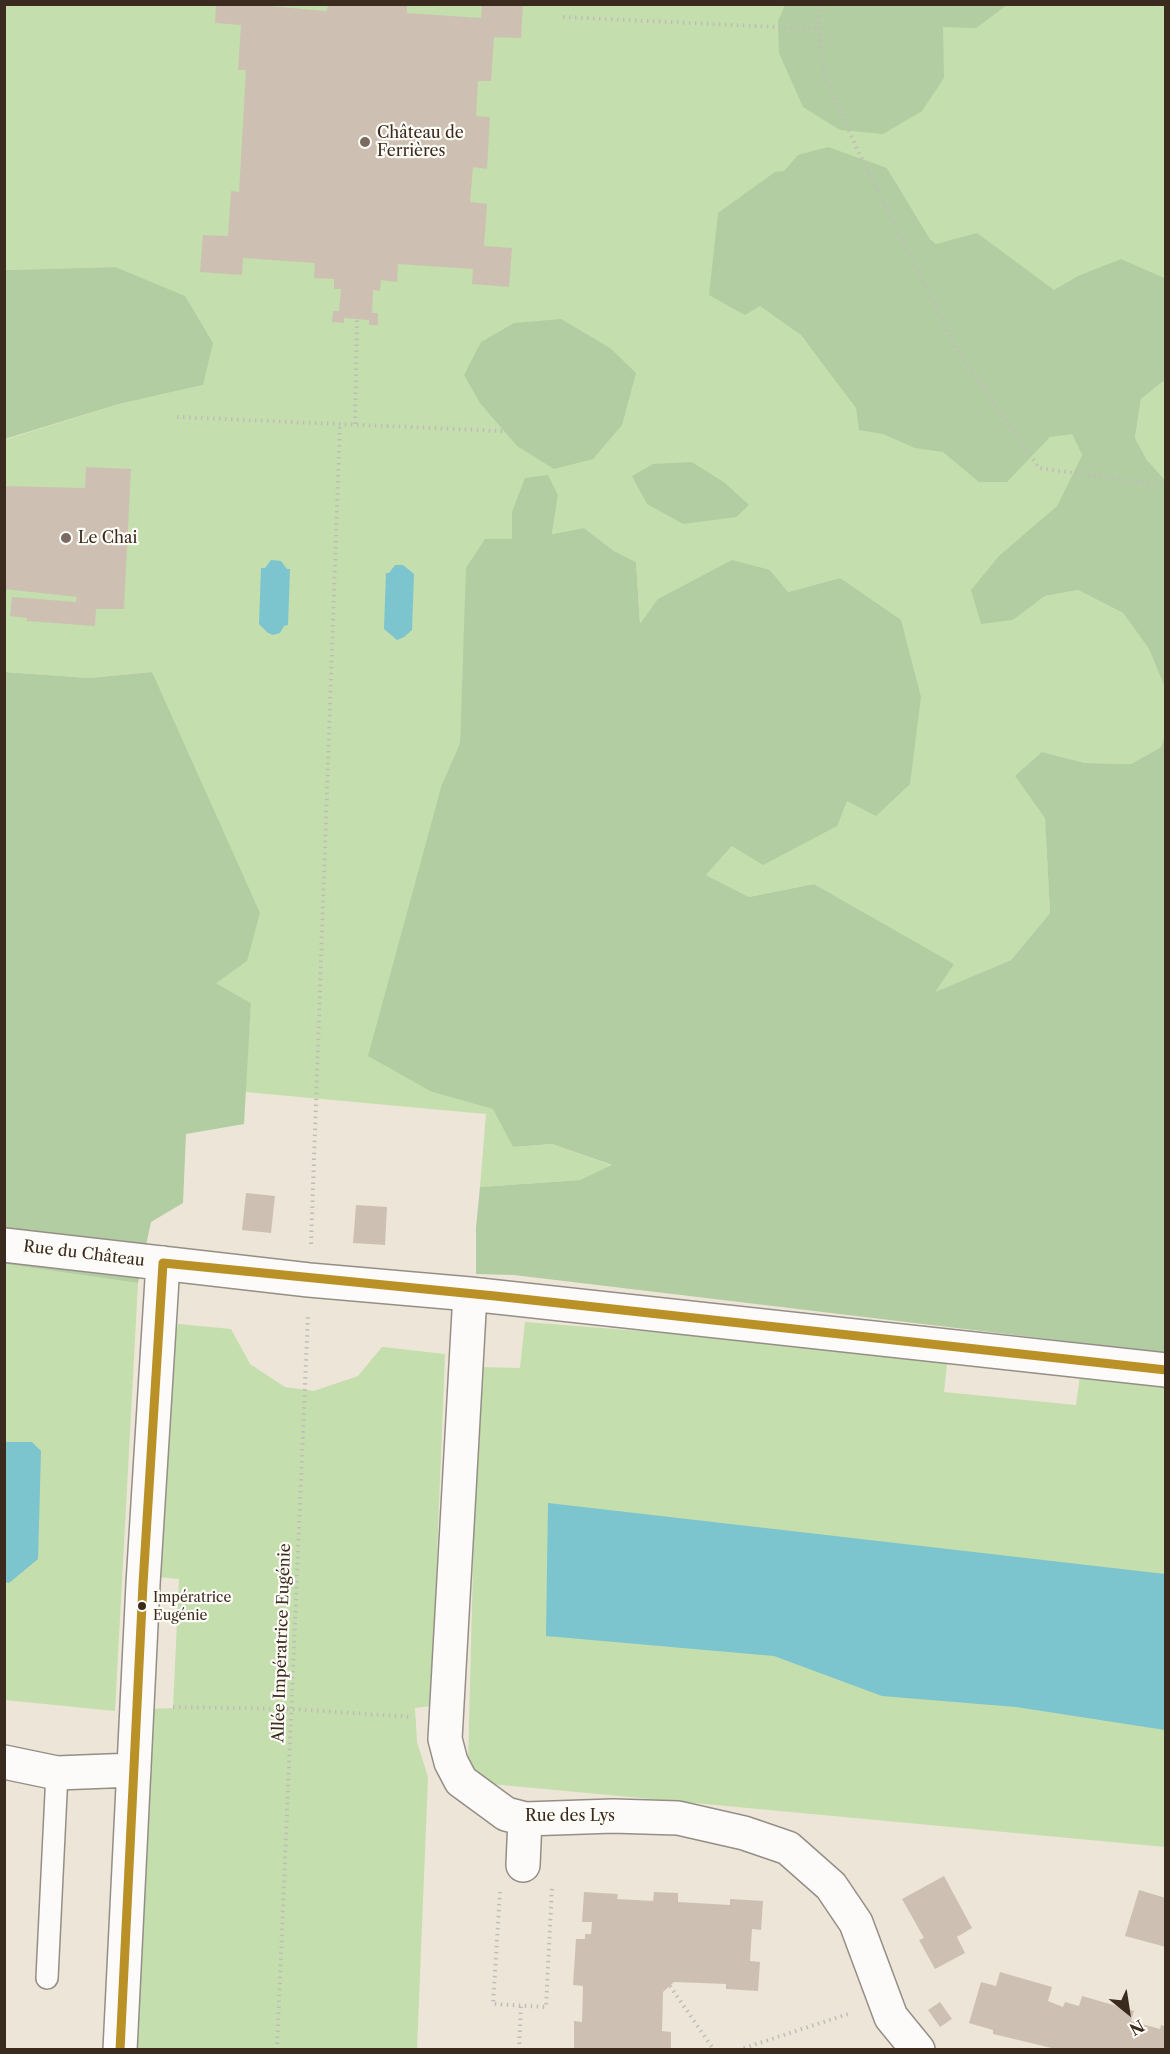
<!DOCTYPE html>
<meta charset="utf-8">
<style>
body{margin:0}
#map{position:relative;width:1170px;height:2054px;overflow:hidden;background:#ede5d7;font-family:"Libre Caslon Text",serif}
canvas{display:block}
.frame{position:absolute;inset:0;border:6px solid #3b2a1e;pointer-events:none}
.north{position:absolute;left:1098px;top:1982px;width:60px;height:60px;-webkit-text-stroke:4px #fdfcf7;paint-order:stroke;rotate:150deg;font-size:16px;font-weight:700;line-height:24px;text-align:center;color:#3b2a1e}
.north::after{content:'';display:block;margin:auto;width:21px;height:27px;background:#3b2a1e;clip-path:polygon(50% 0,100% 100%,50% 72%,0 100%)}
</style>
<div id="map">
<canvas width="1170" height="2054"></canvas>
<div class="frame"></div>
<div class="north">N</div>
</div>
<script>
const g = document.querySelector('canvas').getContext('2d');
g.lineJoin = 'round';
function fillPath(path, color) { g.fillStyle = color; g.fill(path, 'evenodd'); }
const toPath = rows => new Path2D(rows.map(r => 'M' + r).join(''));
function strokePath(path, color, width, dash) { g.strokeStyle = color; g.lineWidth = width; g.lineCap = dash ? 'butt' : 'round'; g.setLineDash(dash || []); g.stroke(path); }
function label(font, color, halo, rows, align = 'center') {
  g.font = font + ' "Libre Caslon Text",serif'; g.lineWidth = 4.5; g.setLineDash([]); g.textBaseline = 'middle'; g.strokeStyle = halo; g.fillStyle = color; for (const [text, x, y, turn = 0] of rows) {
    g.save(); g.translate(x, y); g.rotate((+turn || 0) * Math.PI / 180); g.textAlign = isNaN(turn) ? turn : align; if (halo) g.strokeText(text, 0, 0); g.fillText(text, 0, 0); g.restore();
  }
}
fillPath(toPath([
 [5,5,1165,5,1165,288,1022,299,976,280,930,239,887,168,798,156,775,181,787,318,818,356,1065,419,1082,455,1057,506,1032,530,1013,620,1045,596,1078,590,1123,613,1149,649,1165,688,1165,734,1161,747,1131,764,1085,763,1042,752,1050,913,1011,960,933,993,953,964,814,884,749,897,706,875,732,846,840,578,788,592,770,570,640,625,636,562,614,551,584,528,552,534,558,495,512,512,512,539,464,642,460,743,442,784,432,1092,494,1109,513,1147,552,1144,613,1166,580,1180,480,1187,486,1114,245,1092,251,1003,216,983,152,672,89,678,5,672,4,440,119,404,203,385,115,267,5,270],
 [1165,380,1165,480,1147,460,1135,438,1141,399],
 [5,1264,138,1283,115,1711,5,1700],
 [525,1322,948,1355,944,1392,1076,1405,1081,1369,1165,1379,1165,1847,491,1784,468,1765,478,1367,520,1368],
 [178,1324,231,1329,250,1364,285,1387,314,1391,358,1376,382,1347,445,1354,431,1706,415,1708,417,1742,428,1777,417,2049,137,2050,150,1709,173,1708,179,1579,158,1577,167,1366]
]), '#c4dead');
fillPath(toPath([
 [785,5,785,4,1007,5,976,28,943,27,944,78,922,111,883,134,840,130,803,107,779,53,778,21],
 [828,147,887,168,930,239,936,244,977,233,1054,290,1078,276,1121,259,1164,278,1165,380,1141,399,1135,438,1147,460,1165,480,1165,688,1149,649,1123,613,1078,590,1045,596,1013,620,981,624,971,590,999,556,1057,506,1082,455,1072,434,1050,437,1007,482,979,482,943,452,915,448,883,434,859,430,856,408,801,335,760,306,745,315,709,295,718,213,775,172,784,171,798,155],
 [115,267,185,296,213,343,203,385,119,404,5,439,5,270],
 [561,319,610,348,636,373,622,425,593,459,554,469,517,446,480,403,464,375,481,342,514,323],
 [692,462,725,483,749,505,736,517,683,524,647,504,632,476,653,464],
 [548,475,558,495,552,534,584,528,614,551,636,562,640,624,658,599,732,560,770,570,788,592,840,578,901,620,921,697,910,784,876,816,847,801,837,826,763,865,732,846,706,875,749,897,814,884,954,964,935,992,1011,960,1050,913,1045,818,1015,776,1042,752,1085,763,1131,764,1161,747,1165,734,1165,1353,514,1275,476,1274,476,1228,480,1187,580,1180,612,1165,552,1144,513,1147,493,1109,432,1092,368,1056,442,784,460,743,466,568,485,539,512,539,512,512,525,478],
 [5,672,89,678,152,672,260,913,247,961,216,983,251,1003,244,1124,186,1134,183,1203,151,1222,138,1283,5,1264]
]), '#b2cda2');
fillPath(toPath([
 [271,560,281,561,287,569,290,569,288,625,284,626,280,633,273,635,268,633,259,624,261,568,265,568],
 [395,565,403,565,414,574,412,630,404,637,397,640,384,629,386,573,389,573],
 [5,1442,32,1442,41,1451,38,1559,9,1583,4,1582],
 [548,1503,1165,1574,1165,1730,1016,1707,882,1696,774,1656,546,1636]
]), '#7cc4ce');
fillPath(toPath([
 [328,4,407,4,407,13,481,18,482,4,523,4,521,38,494,37,491,81,478,81,476,116,490,117,487,169,473,167,470,202,487,204,484,246,512,248,509,287,472,284,473,269,398,264,397,282,381,280,380,291,373,290,372,313,378,313,378,325,369,325,369,320,344,318,344,323,332,322,333,311,339,311,341,289,334,289,334,279,314,278,315,263,243,258,242,275,200,272,203,235,228,236,231,191,239,192,246,70,238,70,241,25,215,23,216,5,256,5,327,11],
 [86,467,131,469,124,609,96,609,95,626,27,621,27,618,10,616,12,597,76,602,77,597,4,589,4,486,85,488],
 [246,1193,275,1196,271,1233,242,1230],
 [356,1205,387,1207,385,1245,353,1243],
 [944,1876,972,1928,957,1937,965,1953,935,1969,919,1940,924,1938,902,1899],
 [1139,1890,1166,1898,1166,1947,1125,1936],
 [584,1892,618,1894,617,1899,653,1901,654,1892,678,1893,678,1902,730,1905,730,1899,763,1901,761,1930,752,1929,750,1961,760,1962,758,1991,726,1989,726,1984,674,1982,663,1992,662,2031,671,2032,671,2050,574,2050,574,2021,582,2022,583,1986,573,1985,576,1939,585,1939,585,1934,591,1934,592,1922,582,1922],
 [1000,1972,1052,1987,1048,2001,1063,2007,1065,2002,1079,2006,1082,1996,1134,2011,1131,2021,1160,2029,1161,2025,1166,2027,1166,2050,1060,2050,993,2034,993,2030,969,2023,981,1982,996,1986],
 [940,2002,952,2019,940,2027,928,2010]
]), '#cdc0b2');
const service = toPath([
 [47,1978,57,1773]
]);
const minor = toPath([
 [4,1245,309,1280,470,1294,1166,1370],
 [470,1294,445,1739,451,1762,461,1781,506,1814,525,1819,613,1816,678,1818,744,1833,788,1848,831,1886,856,1923,891,2017,918,2050],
 [4,1762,57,1773,134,1770],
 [523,1865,525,1819],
 [120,2050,143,1584,163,1263]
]);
strokePath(service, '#958e86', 24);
strokePath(minor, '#958e86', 36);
strokePath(toPath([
 [819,4,818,12,824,74,857,149,957,350,1039,468,1166,486],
 [563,17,820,29],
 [177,417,503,431],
 [355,424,357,319],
 [311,1244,340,423],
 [173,1707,291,1709,412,1717],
 [500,1892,493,2004,546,2007,552,1886],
 [670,1986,714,2050],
 [277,2050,308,1314],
 [519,2050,521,2005],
 [738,2050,851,2013]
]), '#c0bdb9', 4, [1.5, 4.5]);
strokePath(service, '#fcfbf9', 21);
strokePath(minor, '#fcfbf9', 33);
strokePath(toPath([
 [163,1263,495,1296,1166,1370],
 [120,2050,143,1584,163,1263]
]), '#b99127', 9);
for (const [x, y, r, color] of [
 [365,142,6,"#796b5f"],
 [66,538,6,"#796b5f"],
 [142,1606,5,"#3b2a1e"]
]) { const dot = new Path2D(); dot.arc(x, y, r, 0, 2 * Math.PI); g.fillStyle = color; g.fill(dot); strokePath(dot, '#fdfcf7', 2); }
label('14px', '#3b2a1e', '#fdfcf7', [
 ["Impératrice",153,1598],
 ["Eugénie",153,1616]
], 'left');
label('16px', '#3b2a1e', '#fdfcf7', [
 ["Château de",377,133],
 ["Ferrières",377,151],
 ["Le Chai",78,538]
], 'left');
label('16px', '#3b2a1e', '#fdfcf7', [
 ["Rue du Château",84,1254,7],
 ["Allée Impératrice Eugénie",282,1643,-88],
 ["Rue des Lys",570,1816]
]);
</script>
